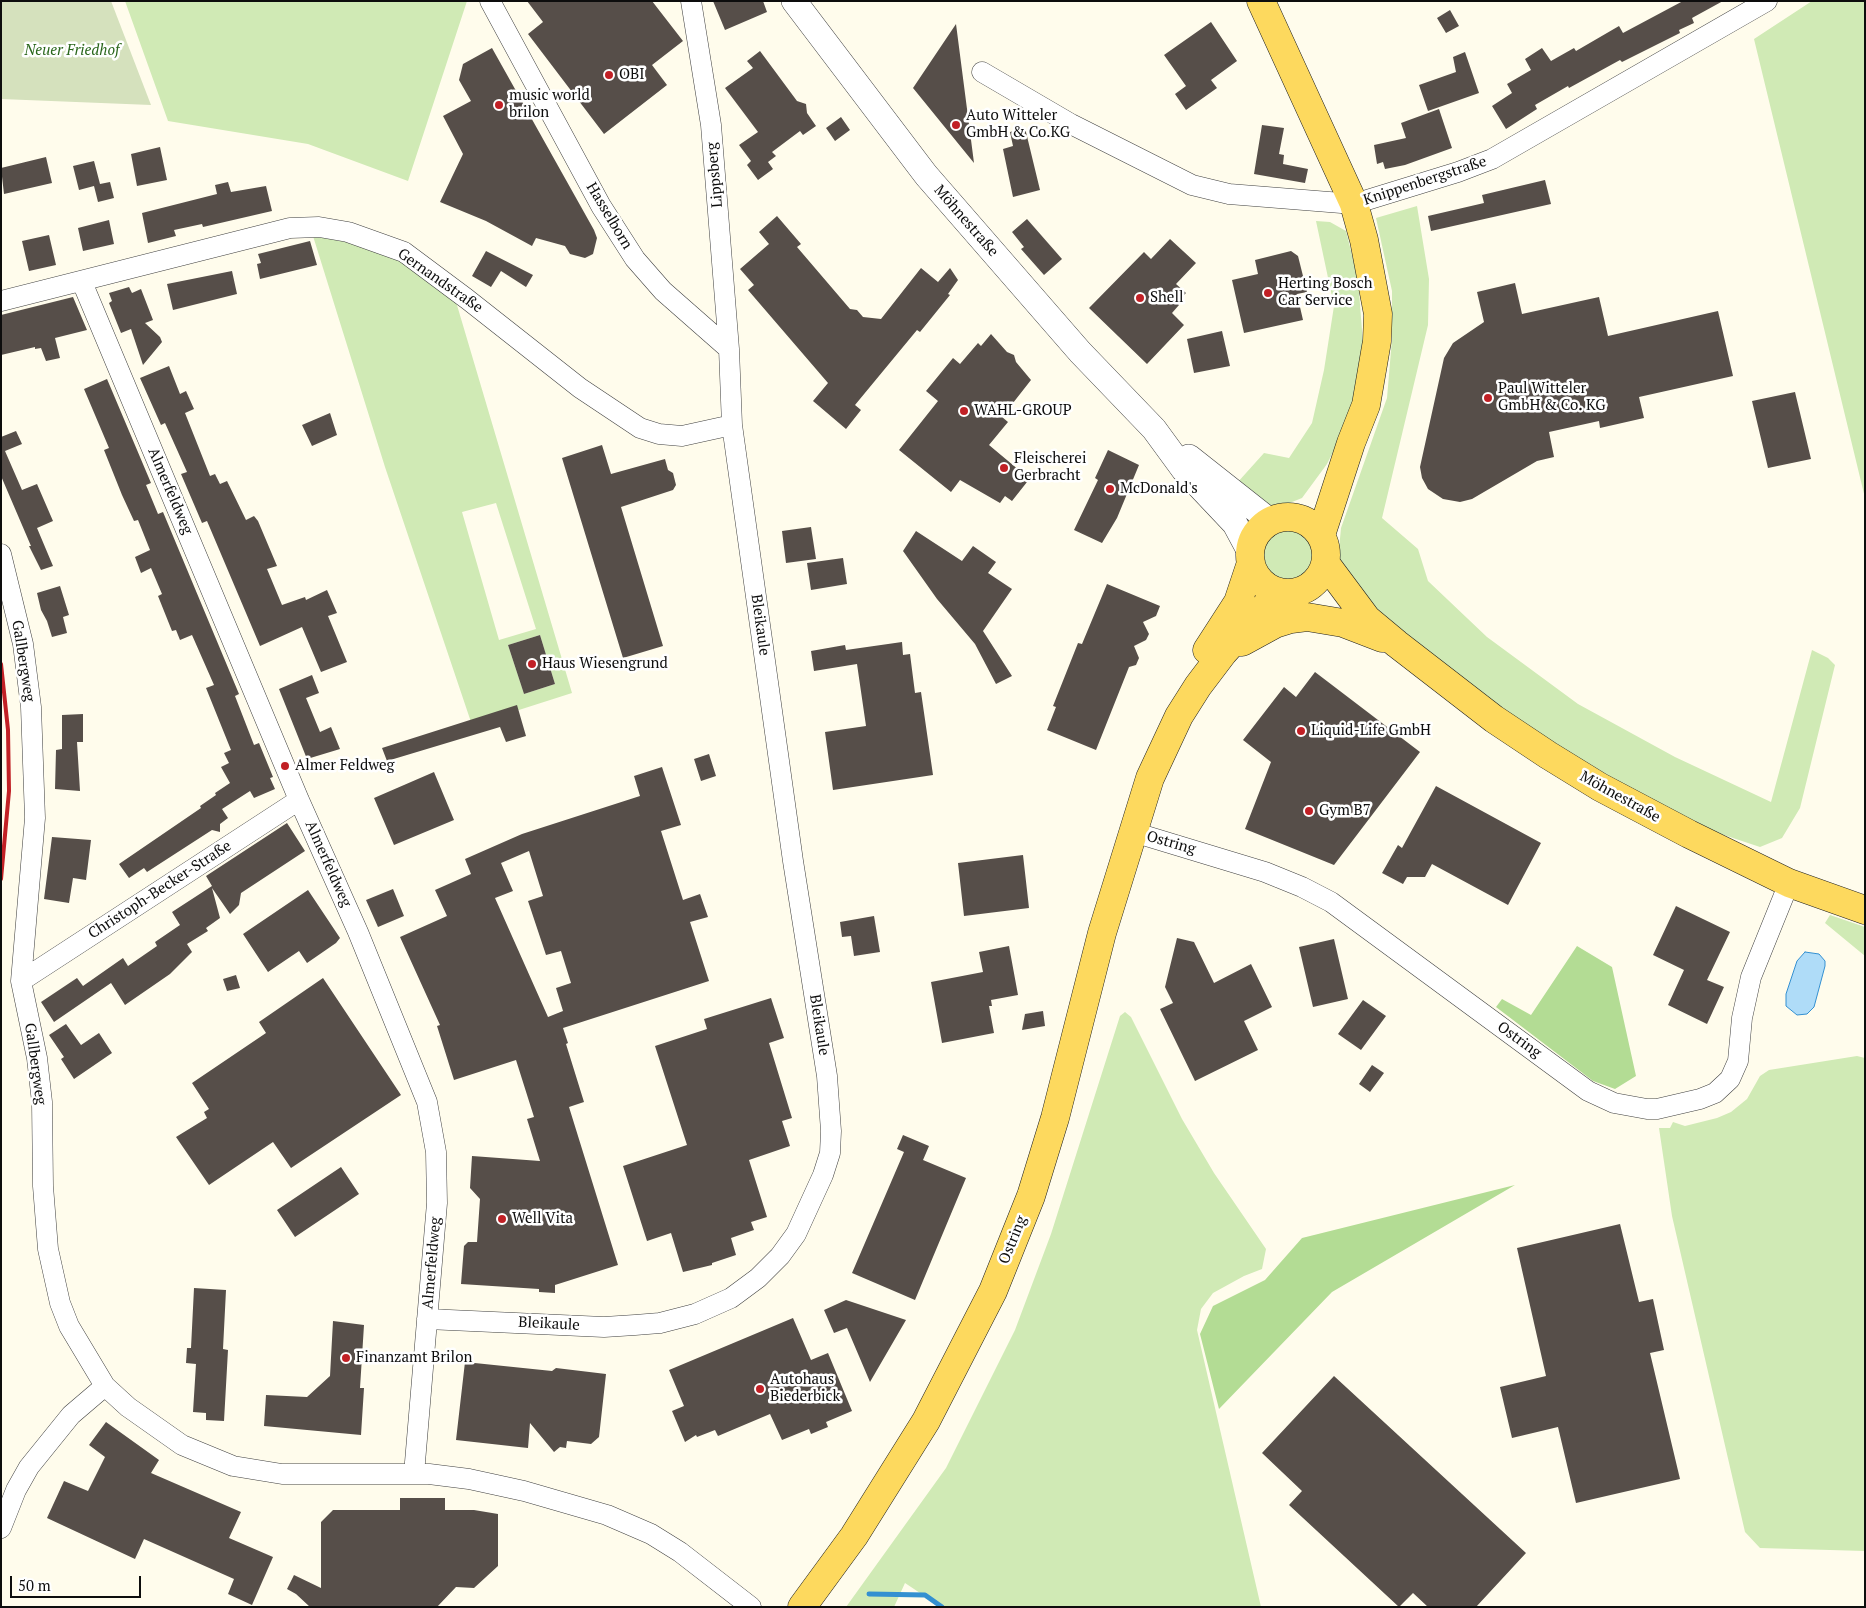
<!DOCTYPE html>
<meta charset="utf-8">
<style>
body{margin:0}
#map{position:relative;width:1866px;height:1608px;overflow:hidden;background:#fffcec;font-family:"PT Serif",serif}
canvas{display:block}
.frame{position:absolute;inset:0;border:2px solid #0d0d0d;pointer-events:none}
.scale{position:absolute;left:10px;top:1576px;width:131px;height:22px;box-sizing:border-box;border:2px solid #0d0d0d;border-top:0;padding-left:6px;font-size:15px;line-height:18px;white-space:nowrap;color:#0d0d0d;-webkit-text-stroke:4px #fff;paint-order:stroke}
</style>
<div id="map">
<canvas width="1866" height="1608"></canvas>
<div class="frame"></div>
<div class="scale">50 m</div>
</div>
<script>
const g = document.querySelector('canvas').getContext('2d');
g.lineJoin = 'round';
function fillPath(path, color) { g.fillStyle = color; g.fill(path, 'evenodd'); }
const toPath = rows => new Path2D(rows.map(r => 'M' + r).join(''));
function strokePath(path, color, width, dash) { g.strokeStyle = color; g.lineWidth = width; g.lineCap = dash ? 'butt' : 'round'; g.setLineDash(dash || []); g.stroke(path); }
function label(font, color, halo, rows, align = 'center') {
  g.font = font + ' "PT Serif",serif'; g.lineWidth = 5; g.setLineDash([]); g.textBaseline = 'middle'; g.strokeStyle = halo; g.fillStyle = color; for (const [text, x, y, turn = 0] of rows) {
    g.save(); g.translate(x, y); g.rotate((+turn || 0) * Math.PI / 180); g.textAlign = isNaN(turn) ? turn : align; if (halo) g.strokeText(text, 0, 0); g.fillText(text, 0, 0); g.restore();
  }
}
fillPath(toPath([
 [125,1,467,1,408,181,308,144,168,121],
 [1812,1,1865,1,1865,498,1754,39],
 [1417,206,1429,279,1428,325,1382,518,1418,549,1428,581,1487,637,1578,704,1675,757,1771,802,1812,650,1828,658,1835,665,1800,808,1782,838,1760,847,1718,833,1623,784,1511,717,1390,624,1354,589,1338,560,1341,528,1387,398,1392,339,1392,291,1376,218],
 [1316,221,1330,222,1346,231,1358,279,1363,343,1355,398,1344,430,1327,464,1302,498,1287,504,1268,506,1237,483,1264,453,1289,458,1312,423,1324,370,1334,306],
 [313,236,386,249,454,295,572,693,472,725,385,467],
 [496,503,536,629,499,640,462,512],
 [540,635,555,684,524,694,508,645],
 '1258 555a30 30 0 1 1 60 0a30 30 0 1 1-60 0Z',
 [1830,915,1865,927,1865,956,1825,923],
 [1125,1012,1131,1017,1182,1119,1214,1173,1266,1249,1262,1269,1244,1276,1213,1293,1201,1309,1197,1330,1261,1607,941,1607,905,1583,894,1607,846,1607,946,1468,1015,1330,1051,1234,1120,1016],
 [1857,1056,1865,1058,1865,1551,1760,1548,1745,1532,1672,1216,1659,1128,1670,1128,1673,1122,1685,1126,1717,1118,1731,1112,1747,1099,1760,1076,1769,1070]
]), '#d0eab5');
fillPath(toPath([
 [1577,946,1612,967,1636,1076,1615,1089,1593,1081,1496,1007,1502,999,1531,1015],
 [1515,1185,1332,1292,1219,1409,1200,1334,1213,1306,1265,1280,1302,1238]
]), '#b3dc94');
fillPath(toPath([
 [1,1,111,1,151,105,1,99]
]), '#d5e1bd');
const water = toPath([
 [1805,952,1819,954,1825,961,1825,966,1814,1007,1807,1014,1797,1015,1786,1006,1786,994,1797,961,1805,952]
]);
fillPath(water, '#afdcf8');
strokePath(water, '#3490d1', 1);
strokePath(toPath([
 [869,1594,925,1595,942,1607]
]), '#3490d1', 5);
fillPath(toPath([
 [527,1,652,1,683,41,652,65,667,85,604,134,528,34,543,22],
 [713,1,763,1,767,12,725,30],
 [1683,1,1723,1,1692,18,1694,23,1679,30,1680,33,1622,62,1620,60,1569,88,1568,86,1535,105,1537,109,1506,129,1492,106,1512,93,1507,84,1531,70,1525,59,1542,48,1551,61,1574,48,1576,51,1619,26,1623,33],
 [1450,10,1459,26,1446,33,1437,18],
 [1211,22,1237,61,1211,80,1217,88,1186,110,1175,94,1186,86,1164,55],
 [956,24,974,163,913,88],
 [492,48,594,230,597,238,593,254,585,258,570,254,565,246,536,238,532,246,486,221,440,202,463,154,443,116,471,101,459,80,463,64],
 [760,51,797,101,806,104,807,113,816,126,803,135,800,131,772,152,776,156,768,162,773,169,758,180,747,165,751,161,739,145,758,132,725,88,753,68,747,61],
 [1465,52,1479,93,1428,111,1419,85,1456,72,1453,57],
 [1439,109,1452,148,1405,165,1385,169,1383,162,1377,164,1374,145,1406,138,1401,123],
 [841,117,850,130,835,141,826,128],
 [1262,125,1284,128,1279,154,1284,155,1283,164,1308,169,1305,183,1254,174],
 [1025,128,1040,190,1013,197,1003,149,1013,146,1010,132],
 [160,147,167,180,137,186,131,154],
 [46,157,52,183,4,194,1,168],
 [94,161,100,184,110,182,114,198,98,202,94,186,79,190,73,166],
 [1545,180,1551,204,1431,231,1428,216,1484,203,1482,195],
 [228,182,231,192,266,186,272,211,203,227,202,224,174,230,176,236,148,243,142,213,217,194,215,185],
 [777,216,801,244,797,247,850,309,857,310,863,317,881,319,921,268,938,282,950,268,958,280,948,294,950,295,920,332,917,330,855,405,861,410,846,429,813,401,828,383,748,290,754,285,740,269,769,244,759,232],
 [1027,219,1062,259,1044,275,1021,249,1024,247,1012,232],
 [109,220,114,244,83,251,78,228],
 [49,235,56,265,29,271,22,241],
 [1170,239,1196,263,1176,284,1186,293,1177,302,1179,305,1172,313,1184,325,1147,364,1089,308,1144,252,1151,259],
 [310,241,317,265,260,279,257,264,261,263,258,254],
 [486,251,533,275,526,287,501,271,491,287,472,276],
 [1291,251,1298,256,1307,292,1297,294,1303,320,1244,333,1232,280,1258,274,1255,260],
 [232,271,237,294,173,310,167,284],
 [1515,283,1522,314,1599,297,1608,336,1718,311,1733,376,1639,397,1644,418,1600,428,1599,421,1549,432,1554,457,1537,461,1472,499,1460,502,1443,499,1428,489,1422,478,1420,467,1444,358,1453,343,1484,322,1477,292],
 [129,287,132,293,141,289,153,320,145,323,160,337,162,342,143,365,131,329,121,333,109,303,112,301,109,293],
 [73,297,87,330,55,338,60,358,46,361,41,348,35,349,35,347,1,355,1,315],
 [1222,331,1230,366,1194,373,1187,339],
 [991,334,1007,352,1014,355,1016,362,1031,380,1002,417,1008,422,989,445,1026,476,1027,482,1012,501,1005,496,1000,503,960,480,951,492,899,450,938,401,926,391,953,358,960,364,978,343,981,346],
 [169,366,180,394,186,391,194,409,185,413,210,476,215,474,220,484,227,481,246,520,254,516,258,521,277,566,267,569,282,605,305,597,306,600,327,590,337,613,328,616,347,662,321,672,302,627,260,646,207,521,202,523,181,474,187,472,165,423,161,425,140,378],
 [107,379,151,483,146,485,158,514,163,512,239,694,235,696,254,745,259,743,273,777,270,778,275,789,254,798,250,791,222,809,228,818,220,824,220,832,212,830,147,872,144,868,129,878,119,864,201,808,200,806,216,795,215,793,230,783,221,767,229,763,224,753,231,750,206,688,214,685,192,635,180,640,176,630,172,631,158,596,162,594,151,568,141,573,135,557,150,550,138,520,134,521,122,495,104,450,109,448,84,389],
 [1795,392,1811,459,1768,468,1752,401],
 [330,413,337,435,312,446,302,425],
 [16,431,22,444,5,451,22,490,37,484,53,521,37,528,53,566,41,570,29,546,31,546,1,476,1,437],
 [602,445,611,474,665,459,668,470,673,473,676,485,673,490,621,507,663,646,623,658,562,458],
 [1108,450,1139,465,1117,518,1102,543,1074,530,1098,480,1095,478],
 [811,527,816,559,786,563,782,531],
 [916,531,962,561,973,546,996,562,988,573,1012,589,983,631,1012,676,996,684,975,644,937,599,903,551],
 [843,558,847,584,811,590,807,563],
 [1107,584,1160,606,1156,616,1143,622,1149,634,1146,640,1134,646,1139,658,1136,665,1129,667,1096,750,1047,730,1056,707,1053,706,1078,643,1082,644],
 [60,586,69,615,63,617,67,633,52,637,47,621,41,610,37,593],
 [540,635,555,684,524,694,508,645],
 [902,642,903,655,910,654,915,693,921,692,933,775,833,790,825,732,866,726,857,664,814,671,811,651,845,645,846,650],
 [1315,672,1420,752,1334,865,1245,829,1271,762,1243,740,1284,687,1296,697],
 [312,675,319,693,306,698,320,732,331,727,340,749,307,759,279,689],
 [517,705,526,736,506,742,500,727,387,761,382,748],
 [83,714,83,742,77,742,80,791,55,789,56,750,62,749,62,715],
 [709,754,716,776,701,781,694,759],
 [662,767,681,825,661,831,683,900,700,894,708,917,690,922,709,981,563,1028,568,1043,566,1044,584,1102,569,1107,618,1265,555,1285,555,1293,539,1292,539,1289,461,1284,464,1246,468,1242,477,1242,480,1199,470,1188,472,1156,540,1161,527,1119,534,1117,516,1060,454,1080,437,1026,440,1025,400,937,447,916,435,890,471,874,465,859,522,834,640,796,634,776],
 [529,851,543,896,528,901,546,955,561,951,571,983,556,988,563,1011,548,1017,495,898,513,891,501,863],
 [434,772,454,820,394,845,374,798],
 [1436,786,1541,843,1508,905,1432,864,1425,877,1407,877,1403,884,1382,873,1398,845,1402,848],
 [287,823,305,851,241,893,239,905,230,914,212,888,220,918,206,928,208,931,187,944,192,952,170,974,125,1005,111,983,54,1022,41,1002,77,978,83,986,123,958,128,966,157,946,155,942,180,925,172,912,212,886,206,876],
 [52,837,91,840,86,880,73,878,69,903,44,899],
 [1023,855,1029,908,964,916,958,863],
 [393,889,404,916,378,927,366,900],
 [308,890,340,938,336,943,307,963,299,951,268,972,243,934],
 [1676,906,1730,932,1707,980,1724,987,1707,1024,1668,1005,1684,970,1653,955],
 [874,916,880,952,854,956,851,936,842,937,840,922],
 [1177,938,1194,942,1214,983,1251,964,1272,1007,1244,1021,1258,1050,1195,1081,1160,1009,1173,1003,1165,987],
 [1334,939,1348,999,1313,1007,1299,947],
 [1009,946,1018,995,991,1000,992,1006,989,1006,994,1033,942,1043,931,982,983,972,979,952],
 [236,975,240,988,227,991,223,979],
 [323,978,401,1095,291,1168,273,1142,209,1185,176,1137,207,1118,204,1112,209,1109,192,1083,266,1033,259,1022],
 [771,998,784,1038,769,1043,792,1118,782,1121,790,1146,749,1160,767,1217,751,1222,754,1230,731,1238,736,1255,712,1263,712,1265,683,1272,671,1233,647,1241,623,1166,687,1145,655,1046,707,1029,704,1019],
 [1363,1000,1386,1016,1361,1050,1338,1034],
 [1043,1011,1045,1026,1022,1030,1025,1014],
 [66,1024,81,1045,99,1033,112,1053,74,1079,61,1059,64,1057,49,1035],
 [1372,1065,1384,1073,1370,1092,1359,1084],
 [903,1135,929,1146,923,1160,966,1178,915,1300,852,1273,904,1152,897,1149],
 [341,1167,359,1194,295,1237,277,1210],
 [1620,1224,1639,1302,1653,1299,1664,1350,1650,1353,1680,1479,1576,1503,1558,1427,1512,1438,1500,1387,1546,1376,1517,1248],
 [194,1288,226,1290,223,1349,228,1350,224,1421,206,1420,206,1413,193,1412,196,1364,186,1363,187,1348,191,1348],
 [846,1300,906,1320,870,1382,847,1328,834,1333,824,1310],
 [793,1318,811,1360,828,1353,852,1411,826,1422,828,1427,811,1434,809,1429,782,1440,770,1414,718,1436,715,1430,697,1437,696,1435,685,1442,672,1411,684,1406,669,1370],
 [333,1321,364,1325,360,1388,364,1388,361,1435,264,1426,266,1395,307,1397,330,1376],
 [465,1362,552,1371,556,1368,606,1374,599,1437,591,1444,567,1441,566,1448,560,1447,554,1452,530,1423,528,1448,456,1440],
 [1334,1376,1526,1553,1476,1607,1428,1607,1413,1593,1399,1607,1289,1505,1302,1491,1262,1453],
 [106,1422,159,1460,151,1473,241,1512,229,1538,273,1557,252,1605,228,1594,234,1579,144,1539,135,1559,47,1518,64,1481,88,1491,105,1457,89,1445],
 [400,1498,445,1498,445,1510,474,1510,498,1514,498,1566,474,1588,456,1587,437,1607,310,1607,296,1594,287,1589,294,1575,321,1588,321,1522,333,1510,400,1510]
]), '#564e49');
const minor = toPath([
 [691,1,711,125,729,349],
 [982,72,1071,124,1192,185,1229,194,1354,204,1458,172,1492,159,1767,1],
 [82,282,299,800,358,932,427,1102,436,1152,437,1203,414,1474],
 [1,301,290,228,319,227,348,232,404,252,467,299,580,388,640,428,659,434,682,436,732,425],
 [1,554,23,644,31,707,35,818,21,981,37,1058,42,1102,43,1186,48,1249,60,1303,69,1326,105,1386,128,1407,182,1445,233,1466,282,1474,429,1474,469,1479,524,1491,607,1515,651,1534,680,1552,751,1607],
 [1133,832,1265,872,1302,887,1331,902,1588,1091,1614,1103,1647,1109,1657,1109,1700,1099,1715,1093,1730,1079,1738,1061,1742,1018,1751,977,1789,883],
 [21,981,299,800],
 [427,1319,604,1327,635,1325,660,1323,695,1314,731,1298,758,1278,780,1256,796,1234,823,1175,830,1153,831,1131,827,1076,793,861,732,425,729,349,663,291,635,259,601,206,490,1],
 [1,1528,16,1490,29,1467,71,1415,105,1386]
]);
const tertiary = toPath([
 [794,1,926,175,1080,352,1154,429,1184,470,1235,524,1250,552],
 [1189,457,1270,521]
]);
const primary = toPath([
 [1261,1,1354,204,1364,240,1378,314,1377,341,1366,405,1351,443,1321,535],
 '1250 555a38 38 0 1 1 76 0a38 38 0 1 1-76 0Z',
 [1326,564,1367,619,1397,644,1494,719,1548,755,1600,787,1689,834,1789,883,1865,910],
 [1242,642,1275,624,1291,619,1307,617,1343,623,1382,638],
 [1207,650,1238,602,1251,563],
 [802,1607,854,1536,926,1421,993,1291,1031,1196,1055,1118,1102,933,1150,778,1179,716,1198,686,1223,653,1278,592]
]);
strokePath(minor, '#404040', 21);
strokePath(tertiary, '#404040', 26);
strokePath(primary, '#1e1e1e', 29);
strokePath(minor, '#fff', 20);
strokePath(tertiary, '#fff', 25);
strokePath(primary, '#fdd95e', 28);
strokePath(toPath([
 [1,664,8,730,9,791,1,879]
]), '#c12025', 4);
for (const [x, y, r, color] of [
 [609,75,5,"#c12025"],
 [499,105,5,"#c12025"],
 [956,125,5,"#c12025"],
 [1268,293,5,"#c12025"],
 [1140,298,5,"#c12025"],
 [1488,398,5,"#c12025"],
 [964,411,5,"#c12025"],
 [1004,468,5,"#c12025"],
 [1110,489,5,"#c12025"],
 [532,664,5,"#c12025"],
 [1301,731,5,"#c12025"],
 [285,766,5,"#c12025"],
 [1309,811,5,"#c12025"],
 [502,1219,5,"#c12025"],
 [346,1358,5,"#c12025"],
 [760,1389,5,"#c12025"]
]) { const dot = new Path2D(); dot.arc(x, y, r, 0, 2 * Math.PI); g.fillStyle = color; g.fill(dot); strokePath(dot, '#fff', 2); }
label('italic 15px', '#29661b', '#fff', [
 ["Neuer Friedhof",72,51]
]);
label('15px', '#0d0d0d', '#fff', [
 ["OBI",619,75],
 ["music world",509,96],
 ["brilon",509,113],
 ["Auto Witteler",966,116],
 ["GmbH & Co.KG",966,133],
 ["Herting Bosch",1278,284],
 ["Car Service",1278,301],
 ["Shell",1150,298],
 ["Paul Witteler",1498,389],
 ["GmbH & Co. KG",1498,406],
 ["WAHL-GROUP",974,411],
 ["Fleischerei",1014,459],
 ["Gerbracht",1014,476],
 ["McDonald's",1120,489],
 ["Haus Wiesengrund",542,664],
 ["Liquid-Life GmbH",1311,731],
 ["Almer Feldweg",295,766],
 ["Gym B7",1319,811],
 ["Well Vita",512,1219],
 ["Finanzamt Brilon",356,1358],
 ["Autohaus",770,1380],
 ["Biederbick",770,1397]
], 'left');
label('15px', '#0d0d0d', '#fff', [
 ["Lippsberg",715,175,-95],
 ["Knippenbergstraße",1425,181,-18],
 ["Hasselborn",609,216,59],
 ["Möhnestraße",966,221,49],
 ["Gernandstraße",440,281,35],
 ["Almerfeldweg",170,491,67],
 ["Bleikaule",760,625,82],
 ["Gallbergweg",23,661,81],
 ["Möhnestraße",1620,797,29],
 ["Ostring",1171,843,16],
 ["Almerfeldweg",328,864,66],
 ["Christoph-Becker-Straße",160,890,-33],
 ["Bleikaule",819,1025,81],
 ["Ostring",1519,1040,36],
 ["Gallbergweg",35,1064,82],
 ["Ostring",1013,1240,-68],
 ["Almerfeldweg",432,1263,-85],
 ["Bleikaule",549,1324,3]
]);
</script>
